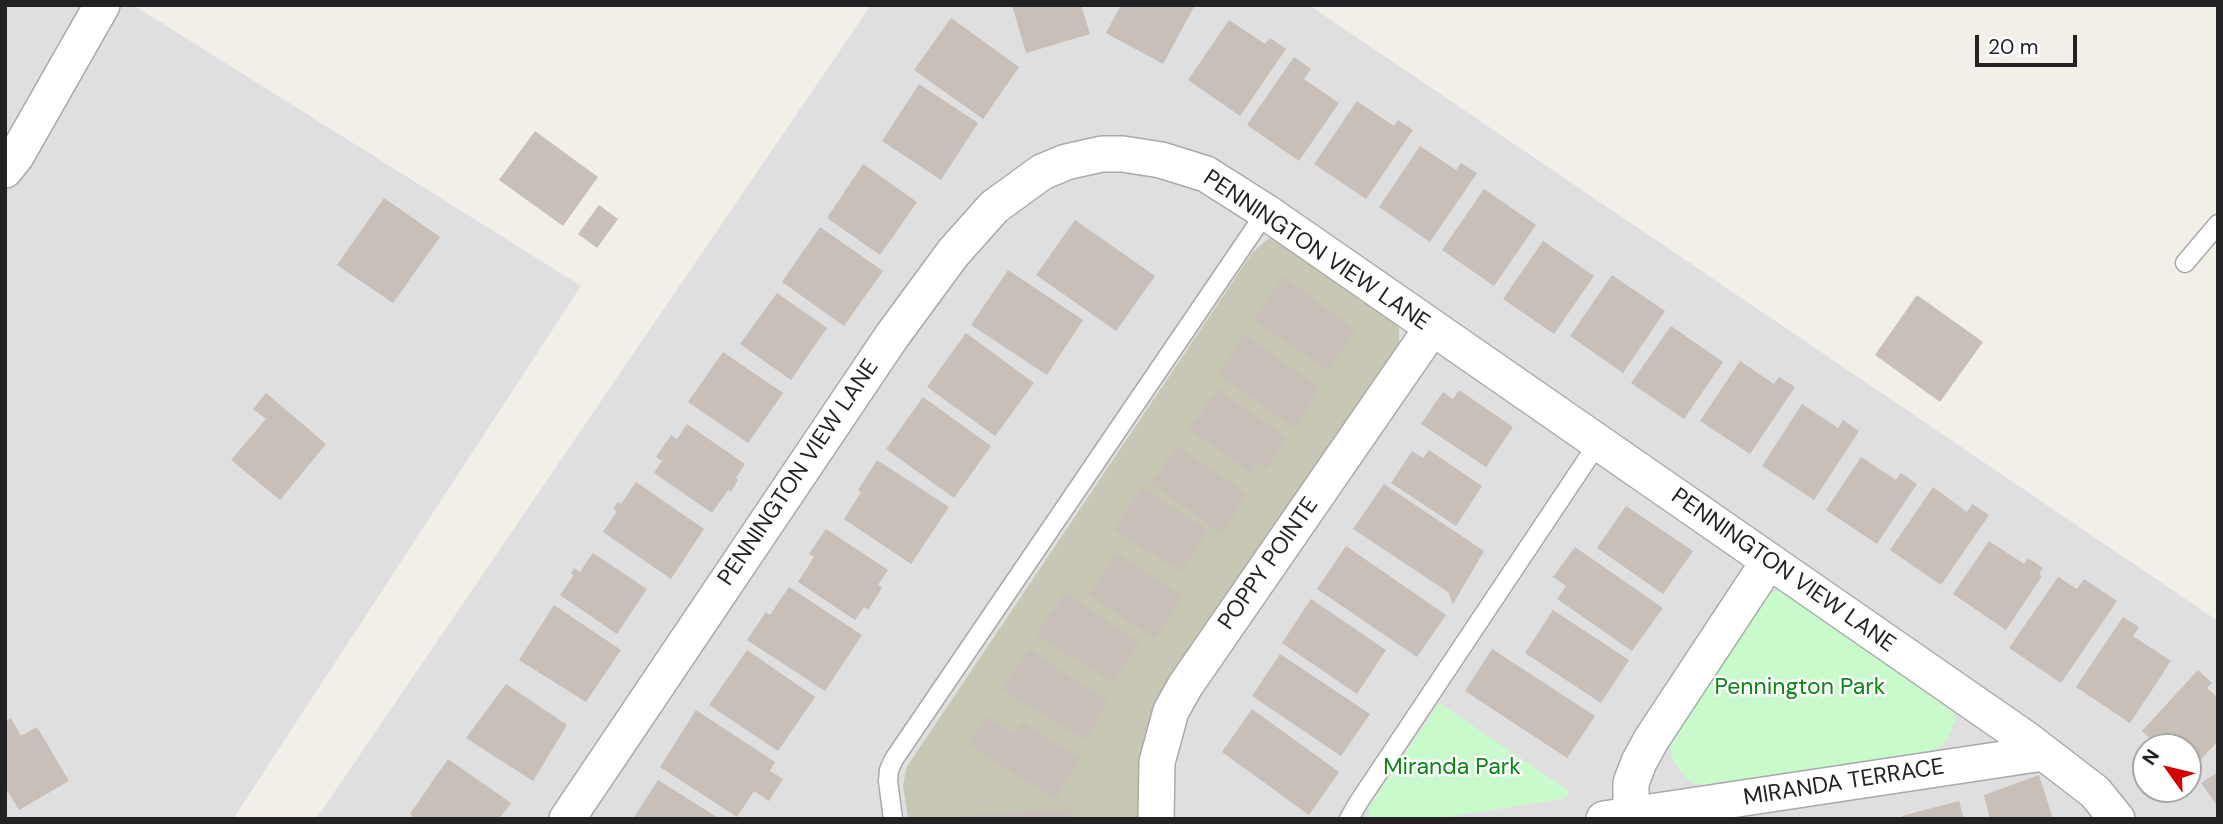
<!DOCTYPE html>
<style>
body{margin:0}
#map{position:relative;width:2223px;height:824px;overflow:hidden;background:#f2efe9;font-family:"DM Sans",sans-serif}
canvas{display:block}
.frame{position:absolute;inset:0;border:7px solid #222;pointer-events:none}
.north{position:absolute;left:2132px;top:733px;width:70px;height:70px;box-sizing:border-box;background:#fff;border:2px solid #a7a7a7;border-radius:50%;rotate:304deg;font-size:19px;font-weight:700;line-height:28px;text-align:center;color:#222}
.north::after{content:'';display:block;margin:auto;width:24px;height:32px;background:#d40000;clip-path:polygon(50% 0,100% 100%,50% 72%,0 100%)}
.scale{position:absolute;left:1975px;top:35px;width:102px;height:32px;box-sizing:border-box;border:4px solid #222;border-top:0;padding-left:9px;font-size:21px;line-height:24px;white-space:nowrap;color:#222;-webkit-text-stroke:5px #fff;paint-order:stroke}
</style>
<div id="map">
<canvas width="2223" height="824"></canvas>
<div class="frame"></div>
<div class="north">N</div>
<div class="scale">20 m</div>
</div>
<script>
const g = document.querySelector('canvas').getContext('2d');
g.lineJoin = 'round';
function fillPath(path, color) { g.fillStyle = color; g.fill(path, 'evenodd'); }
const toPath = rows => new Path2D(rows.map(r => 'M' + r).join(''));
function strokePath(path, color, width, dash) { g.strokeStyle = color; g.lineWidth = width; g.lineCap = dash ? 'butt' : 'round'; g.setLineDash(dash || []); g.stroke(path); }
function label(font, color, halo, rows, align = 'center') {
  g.font = font + ' "DM Sans",sans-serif'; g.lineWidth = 5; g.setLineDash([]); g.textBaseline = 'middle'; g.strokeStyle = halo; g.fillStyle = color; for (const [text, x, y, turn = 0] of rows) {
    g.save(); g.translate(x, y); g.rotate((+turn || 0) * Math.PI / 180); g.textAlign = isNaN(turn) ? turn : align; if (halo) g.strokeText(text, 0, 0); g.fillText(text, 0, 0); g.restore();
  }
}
fillPath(toPath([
 [5,5,133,5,581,286,233,819,5,819],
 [871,5,1309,5,2218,621,2218,819,316,819],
 [2146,747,2188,747,2188,789,2146,789]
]), '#e0dfdf');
fillPath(toPath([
 [1274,234,1392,315,1399,330,1399,345,1144,751,1139,772,1138,819,908,819,903,786,906,769,910,762,1252,253]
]), '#c7c7b4');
fillPath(toPath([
 [1780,589,1954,710,1955,721,1947,740,1941,746,1924,754,1703,785,1693,783,1684,776,1673,761,1669,742,1763,597],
 [1439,703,1571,792,1563,799,1434,819,1371,819,1368,810,1372,802]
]), '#c8facc');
fillPath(toPath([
 [1012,5,1081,5,1090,34,1026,53],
 [1121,5,1195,5,1163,64,1106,33],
 [951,18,1019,67,983,119,914,70],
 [1229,20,1265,44,1270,38,1286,49,1240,116,1188,80],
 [1294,57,1311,69,1304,79,1339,103,1299,161,1247,125],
 [919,84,978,123,941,180,882,141],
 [1357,101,1394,126,1398,120,1413,130,1366,199,1314,164],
 [535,131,598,177,563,226,499,180],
 [1420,146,1456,170,1461,163,1477,173,1430,242,1379,207],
 [863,164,917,202,880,255,827,218],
 [1484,189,1536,225,1494,286,1442,250],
 [384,198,440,237,393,303,337,265],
 [599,205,618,219,597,248,578,234],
 [1075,220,1155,276,1116,331,1036,275],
 [820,227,883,271,844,326,782,282],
 [1543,241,1594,276,1554,334,1503,299],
 [1008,270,1083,320,1047,375,971,325],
 [1612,275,1665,311,1623,373,1570,336],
 [1283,276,1355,330,1328,370,1253,320],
 [777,293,827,328,791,380,740,344],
 [1917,295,1983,342,1940,402,1875,355],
 [1671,326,1723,362,1684,419,1631,383],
 [966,333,1034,383,995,436,927,387],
 [1244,334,1320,388,1295,428,1218,375],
 [723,352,783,393,748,443,688,402],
 [1740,361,1774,384,1779,377,1795,387,1750,454,1700,421],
 [1218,389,1287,438,1266,468,1258,462,1251,473,1189,429],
 [1459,390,1513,427,1486,467,1421,424,1443,392,1453,399],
 [266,393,326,444,280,500,231,460,266,419,253,409],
 [923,397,991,446,954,498,886,449],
 [1802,404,1838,428,1843,420,1859,431,1814,500,1762,466],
 [687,424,745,464,736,478,738,480,731,492,728,490,712,513,654,473,662,461,656,457,671,435,677,439],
 [1177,446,1247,494,1222,534,1151,483],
 [1429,450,1482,486,1456,526,1391,483,1412,451,1423,458],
 [1861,457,1896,480,1901,473,1917,484,1877,544,1826,510],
 [877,460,949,507,911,564,844,519,861,492,858,490],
 [636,482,704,529,671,579,603,532,617,511,613,509,618,502,621,504],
 [1384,484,1484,551,1453,604,1448,592,1353,529],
 [1141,487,1208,530,1181,572,1114,529],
 [1933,487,1967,512,1972,504,1989,515,1941,585,1890,550],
 [1626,506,1693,551,1663,594,1597,548],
 [826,529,888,570,878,585,882,588,868,610,864,607,855,620,798,582,814,557,809,554],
 [1989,541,2024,564,2028,558,2043,568,2039,574,2042,576,2006,630,1953,594],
 [1346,546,1446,615,1417,657,1317,589],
 [1575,547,1663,608,1632,651,1557,599,1566,586,1553,577],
 [593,553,647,589,617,634,560,595,574,575,571,573,574,568,580,572],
 [1116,553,1182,596,1155,639,1088,595],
 [2058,577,2077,589,2084,579,2117,601,2061,683,2009,648],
 [789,587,862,635,825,691,747,640,766,612,770,615],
 [1065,593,1139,643,1113,683,1036,635],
 [1311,599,1386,650,1357,694,1282,643],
 [554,605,621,650,586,702,519,660],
 [1553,610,1629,660,1601,703,1525,653],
 [2123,617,2139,627,2133,636,2171,661,2130,723,2076,687],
 [1029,649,1107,700,1087,741,1001,689],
 [1492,649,1595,716,1567,758,1465,691],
 [747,650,815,697,778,751,709,705],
 [1280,654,1370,714,1341,756,1252,696],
 [2198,670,2212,683,2207,688,2218,698,2218,741,2188,773,2188,747,2159,747,2142,731],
 [506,684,567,725,533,781,466,738],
 [1252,709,1339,772,1309,815,1222,752],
 [696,710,775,762,770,771,783,779,769,801,754,791,737,817,660,767],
 [986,717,1015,735,1023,722,1081,759,1055,800,969,744],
 [11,718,21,736,37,727,69,781,19,810,5,787,5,722],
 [448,759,511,803,499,819,416,819,410,814],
 [2218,772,2218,807,2201,783],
 [2039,775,2053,819,1990,819,1984,795],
 [658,780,720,819,633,819],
 [1959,801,1964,819,1902,819,1902,816],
 [1073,809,1073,819,958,819,958,816]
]), '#c7bfb8');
const service = toPath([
 [2185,263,2218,224],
 [893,819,888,781,889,770,894,759,1266,212],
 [1349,819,1358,803,1598,443]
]);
const minor = toPath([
 [5,170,16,156,102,5],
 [1631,815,1631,783,1639,762,1651,740,1769,561],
 [567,819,892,336,953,253,994,207,1042,172,1066,162,1102,154,1123,154,1161,160,1206,174,1266,212,2026,739,2095,792,2117,819],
 [1156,819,1157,762,1171,711,1185,686,1432,328],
 [1604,819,2043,753]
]);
strokePath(service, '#a9a9a9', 21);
strokePath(minor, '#a9a9a9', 38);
strokePath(service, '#fff', 18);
strokePath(minor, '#fff', 35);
label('23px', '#222', '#fff', [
 ["PENNINGTON VIEW LANE",1316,251,34],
 ["PENNINGTON VIEW LANE",799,473,-56],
 ["POPPY POINTE",1269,564,-55],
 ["PENNINGTON VIEW LANE",1783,571,35],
 ["MIRANDA TERRACE",1844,783,-9]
]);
label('23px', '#0c8416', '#fff', [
 ["Pennington Park",1800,688],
 ["Miranda Park",1452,768]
]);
</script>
